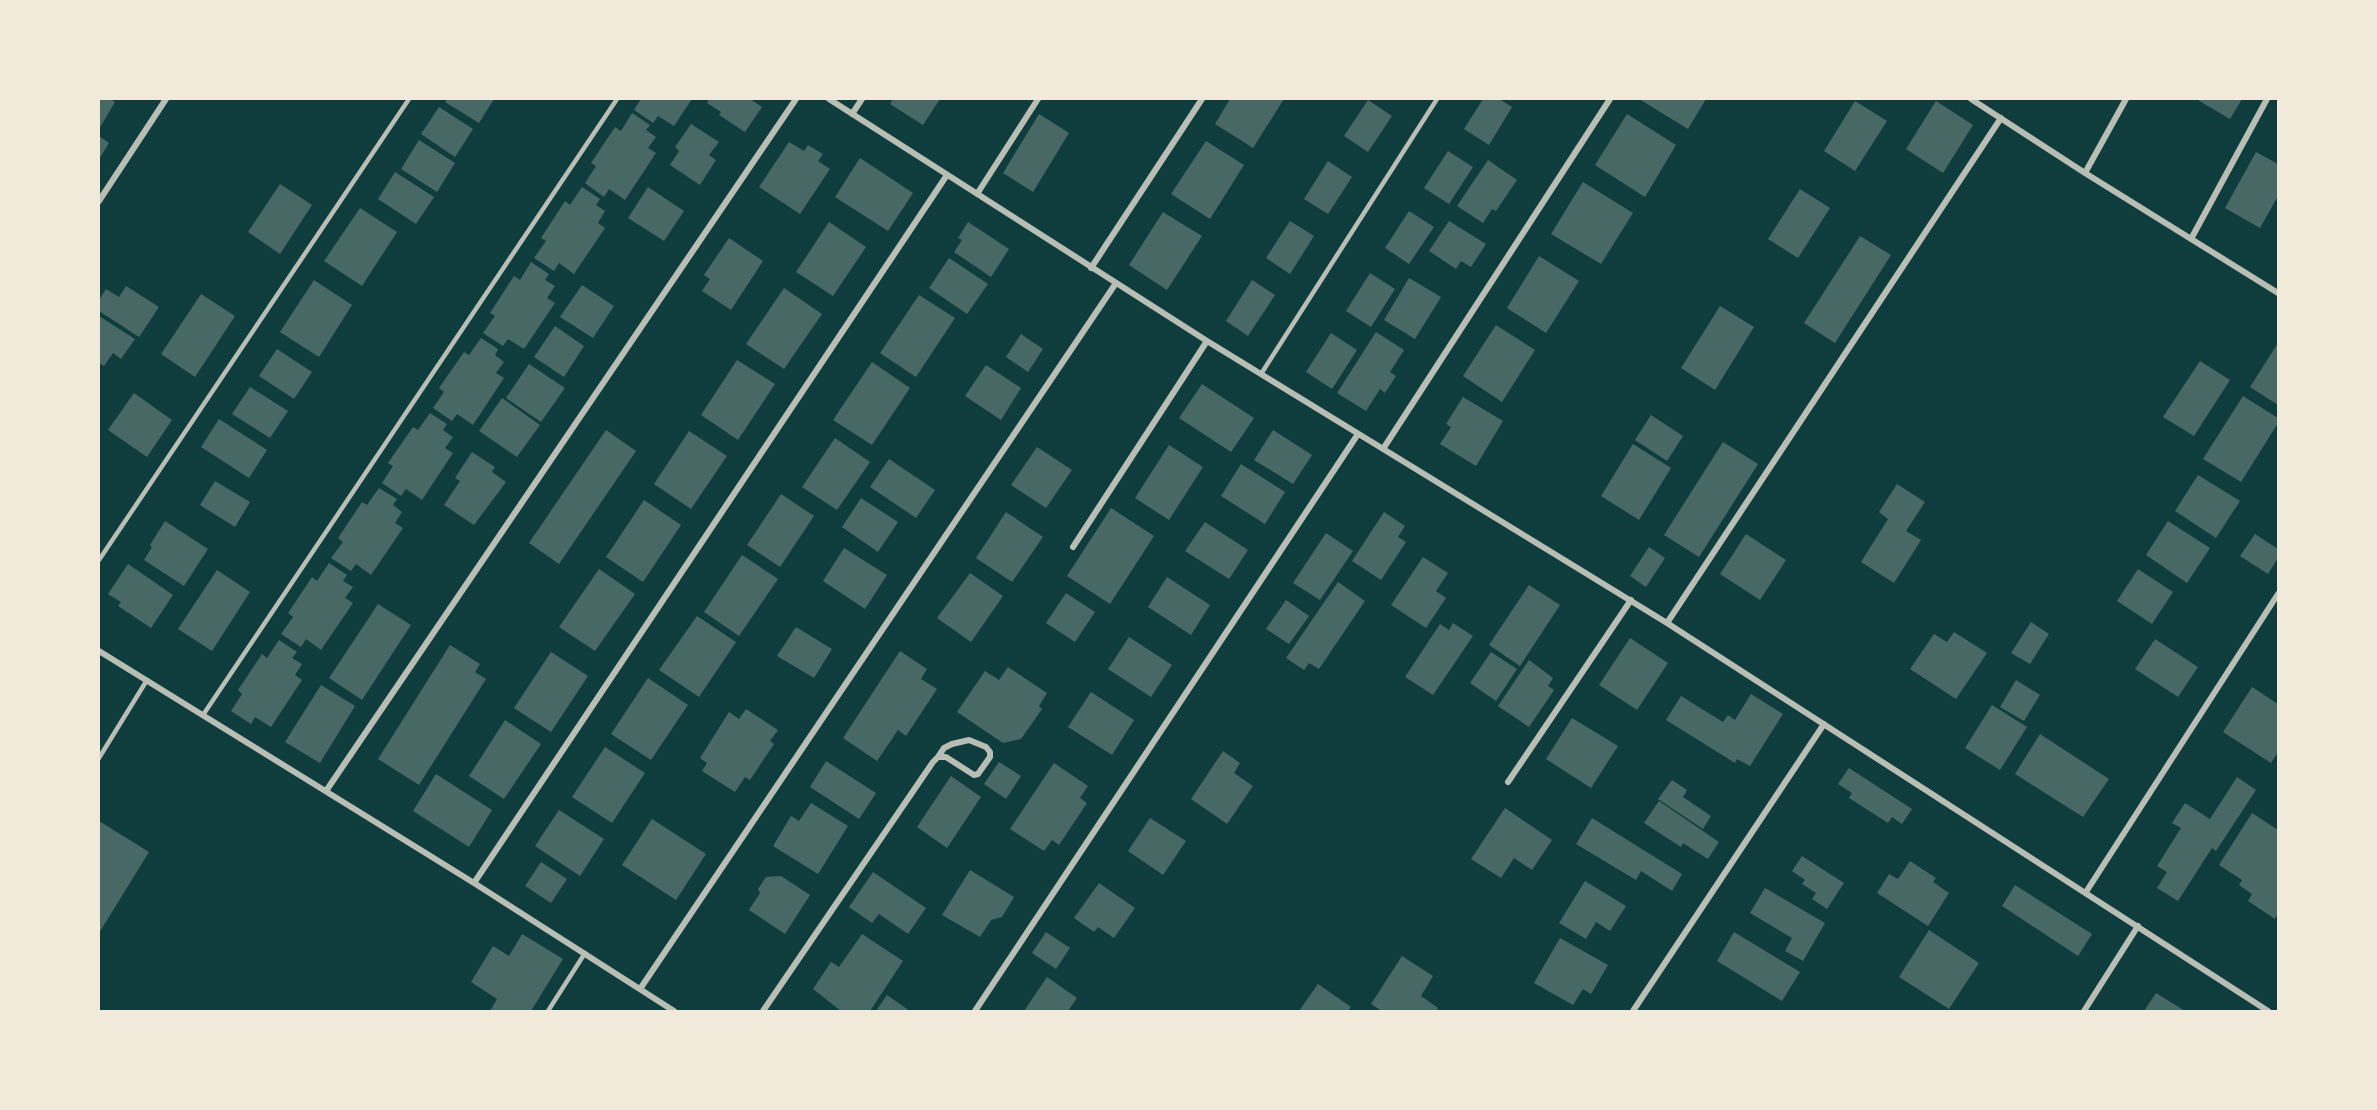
<!DOCTYPE html>
<style>
body{margin:0}
#map{position:relative;width:2377px;height:1110px;overflow:hidden;background:#0f3d3e;font-family:Raleway,sans-serif}
canvas{display:block}
.frame{position:absolute;inset:0;border:100px solid #f1e9da;pointer-events:none}
</style>
<div id="map">
<canvas width="2377" height="1110"></canvas>
<div class="frame"></div>
</div>
<script>
const g = document.querySelector('canvas').getContext('2d');
g.lineJoin = 'round';
function fillPath(path, color) { g.fillStyle = color; g.fill(path, 'evenodd'); }
const toPath = rows => new Path2D(rows.map(r => 'M' + r).join(''));
function strokePath(path, color, width, dash) { g.strokeStyle = color; g.lineWidth = width; g.lineCap = dash ? 'butt' : 'round'; g.setLineDash(dash || []); g.stroke(path); }
fillPath(toPath([
 [99,99,110,99,115,102,99,129],
 [447,99,494,99,479,123,445,102],
 [641,99,692,99,674,126,658,116,653,123,634,110],
 [709,99,750,99,762,107,745,132,719,115,721,112,707,103],
 [893,99,940,99,923,125,890,104],
 [1230,99,1284,99,1253,148,1215,124],
 [1483,99,1499,99,1512,107,1489,145,1464,129],
 [1639,99,1706,99,1688,129],
 [2196,99,2242,99,2230,119],
 [1368,100,1392,116,1368,152,1344,136],
 [1855,101,1887,121,1855,171,1824,151],
 [1936,101,1973,125,1943,173,1906,149],
 [439,107,473,129,455,157,421,134],
 [632,113,650,125,646,130,656,137,648,148,656,153,625,200,609,189,604,197,585,183,596,166,591,163,615,127,621,131],
 [1039,114,1069,133,1033,192,1003,173],
 [1627,114,1676,145,1645,197,1595,165],
 [691,124,719,142,709,155,716,160,700,185,670,165,679,151,675,147],
 [99,136,109,143,99,159],
 [419,140,455,163,437,192,401,169],
 [1206,141,1244,165,1210,219,1171,194],
 [789,142,804,151,808,145,823,154,818,161,830,169,800,214,759,187],
 [1448,151,1473,167,1449,204,1424,188],
 [2256,152,2278,164,2278,196,2260,228,2225,208],
 [860,158,913,193,888,231,835,197],
 [1488,160,1517,180,1496,211,1492,209,1483,223,1457,206],
 [1328,161,1352,177,1328,214,1304,199],
 [395,172,434,197,416,224,378,199],
 [1583,182,1633,213,1601,264,1551,234],
 [280,184,312,205,280,254,248,232],
 [582,187,600,199,596,205,605,211,598,223,605,228,574,274,559,263,554,271,534,258,546,241,541,238,565,201,570,205],
 [648,187,684,211,664,241,628,218],
 [1800,189,1830,208,1798,258,1768,239],
 [360,208,397,232,362,286,324,261],
 [1409,211,1434,227,1409,264,1385,248],
 [1163,212,1202,236,1167,290,1129,265],
 [1290,221,1314,236,1290,274,1266,258],
 [1449,221,1486,244,1471,267,1461,261,1456,269,1429,251],
 [829,222,866,247,833,296,796,272],
 [968,222,1009,249,991,277,954,252,962,240,958,238],
 [1860,236,1891,255,1835,343,1804,323],
 [729,238,763,261,731,310,702,291,710,279,704,275],
 [1539,256,1579,281,1546,333,1507,308],
 [949,258,988,284,967,314,929,288],
 [531,262,549,274,545,280,555,286,547,298,555,303,524,349,508,339,503,346,483,333,495,316,490,313,514,276,520,280],
 [1370,273,1395,289,1371,327,1346,311],
 [1409,278,1441,297,1415,339,1384,320],
 [314,280,352,305,319,357,280,332],
 [1252,280,1275,295,1248,336,1226,321],
 [582,285,614,306,593,338,560,317],
 [126,286,159,307,139,337,99,311,99,300,106,289,119,297],
 [784,288,822,314,784,369,746,344],
 [201,294,235,316,195,377,161,354],
 [919,295,955,318,916,377,880,353],
 [1720,306,1754,327,1715,390,1681,368],
 [99,316,135,339,121,359,113,353,104,366,99,363],
 [1496,325,1535,350,1502,402,1463,376],
 [555,326,584,346,564,377,534,357],
 [1376,332,1404,350,1390,372,1396,376,1385,393,1380,389,1366,411,1337,393],
 [1331,333,1357,350,1332,389,1306,372],
 [1021,334,1043,349,1028,372,1006,357],
 [481,338,498,349,495,355,504,362,496,373,504,378,473,425,457,414,452,421,433,408,444,392,439,388,464,352,469,355],
 [2278,343,2278,405,2250,387],
 [277,349,312,372,294,399,259,376],
 [737,360,775,384,738,440,701,415],
 [2200,361,2230,380,2194,436,2163,417],
 [872,362,910,388,872,445,833,420],
 [529,364,565,388,541,422,506,398],
 [986,365,1021,388,1001,420,965,396],
 [1202,384,1254,418,1231,452,1179,418],
 [250,387,288,411,270,438,232,414],
 [134,393,172,420,147,457,108,430],
 [2243,396,2278,418,2278,423,2241,482,2203,459],
 [1463,397,1503,421,1476,466,1440,444,1451,427,1446,424],
 [502,398,540,425,517,457,479,431],
 [430,413,447,424,443,430,453,437,445,448,453,453,422,500,406,489,401,496,382,483,393,466,388,463,413,427,418,430],
 [1651,415,1683,436,1667,461,1635,440],
 [219,419,267,450,249,478,201,447],
 [606,430,636,451,559,564,529,543],
 [1273,430,1312,455,1293,484,1254,460],
 [689,431,727,456,691,509,654,484],
 [835,438,870,462,837,510,802,487],
 [1723,442,1758,464,1699,557,1664,535],
 [1633,444,1671,468,1639,520,1601,496],
 [1169,445,1203,467,1169,520,1135,498],
 [1037,447,1072,470,1046,508,1011,485],
 [472,452,495,467,492,472,506,482,474,525,444,505,460,481,455,478],
 [889,459,935,490,916,518,870,487],
 [1241,464,1285,492,1265,524,1221,496],
 [2198,475,2240,501,2216,538,2175,511],
 [215,481,250,502,235,527,200,505],
 [1897,484,1925,502,1906,531,1921,540,1894,583,1861,562,1888,519,1879,512],
 [379,488,397,499,393,505,402,512,395,523,403,528,371,575,356,564,351,571,331,558,343,542,338,538,362,502,367,505],
 [781,494,814,516,780,567,747,545],
 [861,498,898,522,878,552,842,527],
 [644,500,681,525,643,582,606,557],
 [1111,508,1154,536,1110,604,1067,576],
 [1006,512,1043,537,1012,582,976,558],
 [1384,512,1405,526,1398,537,1406,542,1381,580,1352,561],
 [165,521,208,549,184,586,144,560,152,547,150,545],
 [2168,521,2210,548,2187,583,2146,555],
 [1205,522,1248,550,1229,579,1185,551],
 [1326,533,1353,551,1320,600,1293,583],
 [1746,534,1786,560,1760,600,1720,574],
 [2255,534,2278,549,2278,558,2268,574,2240,556],
 [1649,547,1665,558,1646,587,1630,576],
 [844,548,887,575,865,609,823,581],
 [742,555,778,579,739,636,704,612],
 [1423,557,1448,573,1436,591,1446,598,1426,628,1391,605],
 [329,563,347,575,343,581,353,587,345,598,353,603,321,650,306,639,301,647,281,634,293,617,288,613,312,577,317,581],
 [128,564,173,595,151,628,118,606,121,602,108,594],
 [599,569,635,594,595,651,559,627],
 [2138,569,2173,592,2152,624,2117,601],
 [217,570,250,592,212,651,178,629],
 [970,573,1003,596,971,642,937,618],
 [1167,577,1210,605,1191,635,1148,607],
 [1338,582,1365,601,1319,669,1309,663,1304,670,1286,658],
 [1529,585,1560,605,1520,666,1489,645],
 [1066,593,1095,612,1075,642,1046,623],
 [1286,600,1309,616,1289,644,1266,629],
 [378,604,411,625,362,700,329,678],
 [697,616,736,642,699,697,659,670],
 [2031,622,2049,634,2030,664,2011,653],
 [1453,623,1473,636,1433,695,1405,677,1440,624,1449,630],
 [796,627,832,649,814,678,777,656],
 [1954,632,1987,653,1956,699,1910,669,1934,634,1947,642],
 [1129,637,1172,665,1151,697,1108,669],
 [1630,638,1668,663,1637,710,1599,685],
 [2155,639,2198,667,2178,697,2135,669],
 [279,640,297,652,292,658,302,664,295,675,302,680,271,727,255,717,251,724,231,711,242,694,238,690,262,654,267,658],
 [450,645,480,664,475,672,486,679,419,785,378,759],
 [900,651,927,669,921,679,937,689,906,736,898,730,877,761,843,738],
 [551,652,588,676,551,732,514,708],
 [1491,652,1517,669,1496,701,1470,683],
 [1529,660,1553,678,1548,686,1554,690,1529,727,1498,706],
 [1008,667,1047,693,1039,706,1042,709,1021,739,1003,743,957,712,985,671,999,680],
 [648,678,688,705,651,760,611,734],
 [2016,680,2040,695,2024,721,2000,707],
 [321,685,355,706,320,763,285,742],
 [2252,687,2278,704,2278,752,2271,763,2223,732],
 [1091,692,1134,720,1112,755,1068,727],
 [1751,694,1783,714,1750,766,1737,759,1735,763,1666,720,1681,696,1723,722,1728,715,1735,720],
 [1992,705,2027,727,2000,770,1965,748],
 [746,709,778,730,770,741,774,744,750,780,745,777,735,792,702,771,707,763,700,758,729,712,739,719],
 [1572,718,1618,746,1591,788,1546,759],
 [505,720,541,744,504,799,469,776],
 [2040,734,2109,779,2083,817,2015,774],
 [605,747,645,773,612,823,572,797],
 [1223,751,1240,763,1234,773,1253,786,1227,824,1191,799],
 [826,761,876,793,859,819,810,787],
 [999,762,1021,776,1006,799,984,784],
 [1054,763,1088,786,1080,798,1087,803,1059,845,1052,840,1044,851,1010,829],
 [1849,768,1912,809,1902,824,1892,817,1888,823,1849,798,1852,793,1838,784],
 [436,774,492,810,469,847,413,811],
 [951,776,981,797,947,848,917,827],
 [2237,777,2256,790,2216,851,2212,848,2178,901,2157,888,2167,872,2157,866,2181,828,2172,823,2185,803,2210,819],
 [1672,780,1687,790,1683,797,1711,816,1703,829,1658,799],
 [1659,801,1719,842,1708,859,1683,843,1681,847,1644,823],
 [811,803,848,826,818,874,773,846,791,816,799,821],
 [1505,808,1552,840,1532,870,1514,858,1501,878,1471,859],
 [559,810,604,839,580,876,535,846],
 [2252,813,2278,830,2278,913,2275,919,2248,901,2252,894,2239,885,2242,880,2219,865],
 [1150,818,1186,841,1163,875,1128,851],
 [1592,818,1682,874,1672,891,1641,871,1636,880,1576,844],
 [652,819,706,854,676,900,622,865],
 [99,821,149,852,99,933],
 [1802,856,1844,883,1827,909,1812,899,1816,893,1802,884,1805,880,1792,871],
 [1910,861,1936,878,1933,882,1949,893,1928,926,1877,893,1889,874,1898,879],
 [541,862,567,879,551,903,525,886],
 [970,870,1014,897,1002,917,991,920,980,937,942,915],
 [873,872,926,908,908,934,879,914,872,923,849,907],
 [781,876,810,895,785,934,749,910,760,893,758,889,766,877],
 [1585,881,1626,906,1610,931,1596,922,1586,939,1559,923],
 [1099,883,1135,908,1114,938,1098,927,1094,932,1074,918],
 [2015,885,2092,934,2078,956,2002,906],
 [1765,888,1825,923,1803,961,1785,951,1792,938,1750,913],
 [1929,930,1979,963,1949,1009,1899,977],
 [1046,932,1070,948,1056,969,1032,953],
 [1734,932,1800,972,1782,1001,1717,961],
 [522,934,563,959,531,1011,490,1011,497,999,471,982,493,946,509,956],
 [862,934,903,961,870,1011,841,1011,813,989,831,962,839,967],
 [1560,938,1608,965,1591,994,1583,989,1573,1005,1534,983],
 [1402,956,1433,976,1421,996,1438,1008,1436,1011,1382,1011,1371,1004],
 [1047,977,1077,998,1068,1011,1024,1011],
 [1318,984,1351,1007,1348,1011,1299,1011],
 [2156,993,2185,1011,2144,1011],
 [887,995,910,1011,876,1011]
]), '#486865');
strokePath(toPath([
 [1261,374,1437,99],
 [99,560,409,99],
 [203,715,617,99],
 [99,758,147,680],
 [548,1011,585,953]
]), '#b8beb3', 4.5);
strokePath(toPath([
 [829,99,1207,341,1667,623,2268,1011],
 [1971,99,2085,173,2278,293],
 [852,114,862,99],
 [2085,173,2126,99],
 [977,194,1038,99],
 [99,201,166,99],
 [2191,239,2267,99],
 [1091,268,1202,99],
 [1383,449,1610,99],
 [1073,547,1207,341],
 [1667,623,2001,118],
 [99,651,474,883,674,1011],
 [1508,782,1631,600],
 [326,791,796,99],
 [474,883,947,175],
 [2086,892,2278,594],
 [640,989,1116,283],
 [763,1011,933,762,938,757,946,757,974,775,978,774,990,757,990,752,986,747,969,740,952,744,944,748,938,757],
 [975,1011,1358,434],
 [1633,1011,1824,724],
 [2084,1011,2138,926]
]), '#b8beb3', 6);
</script>
